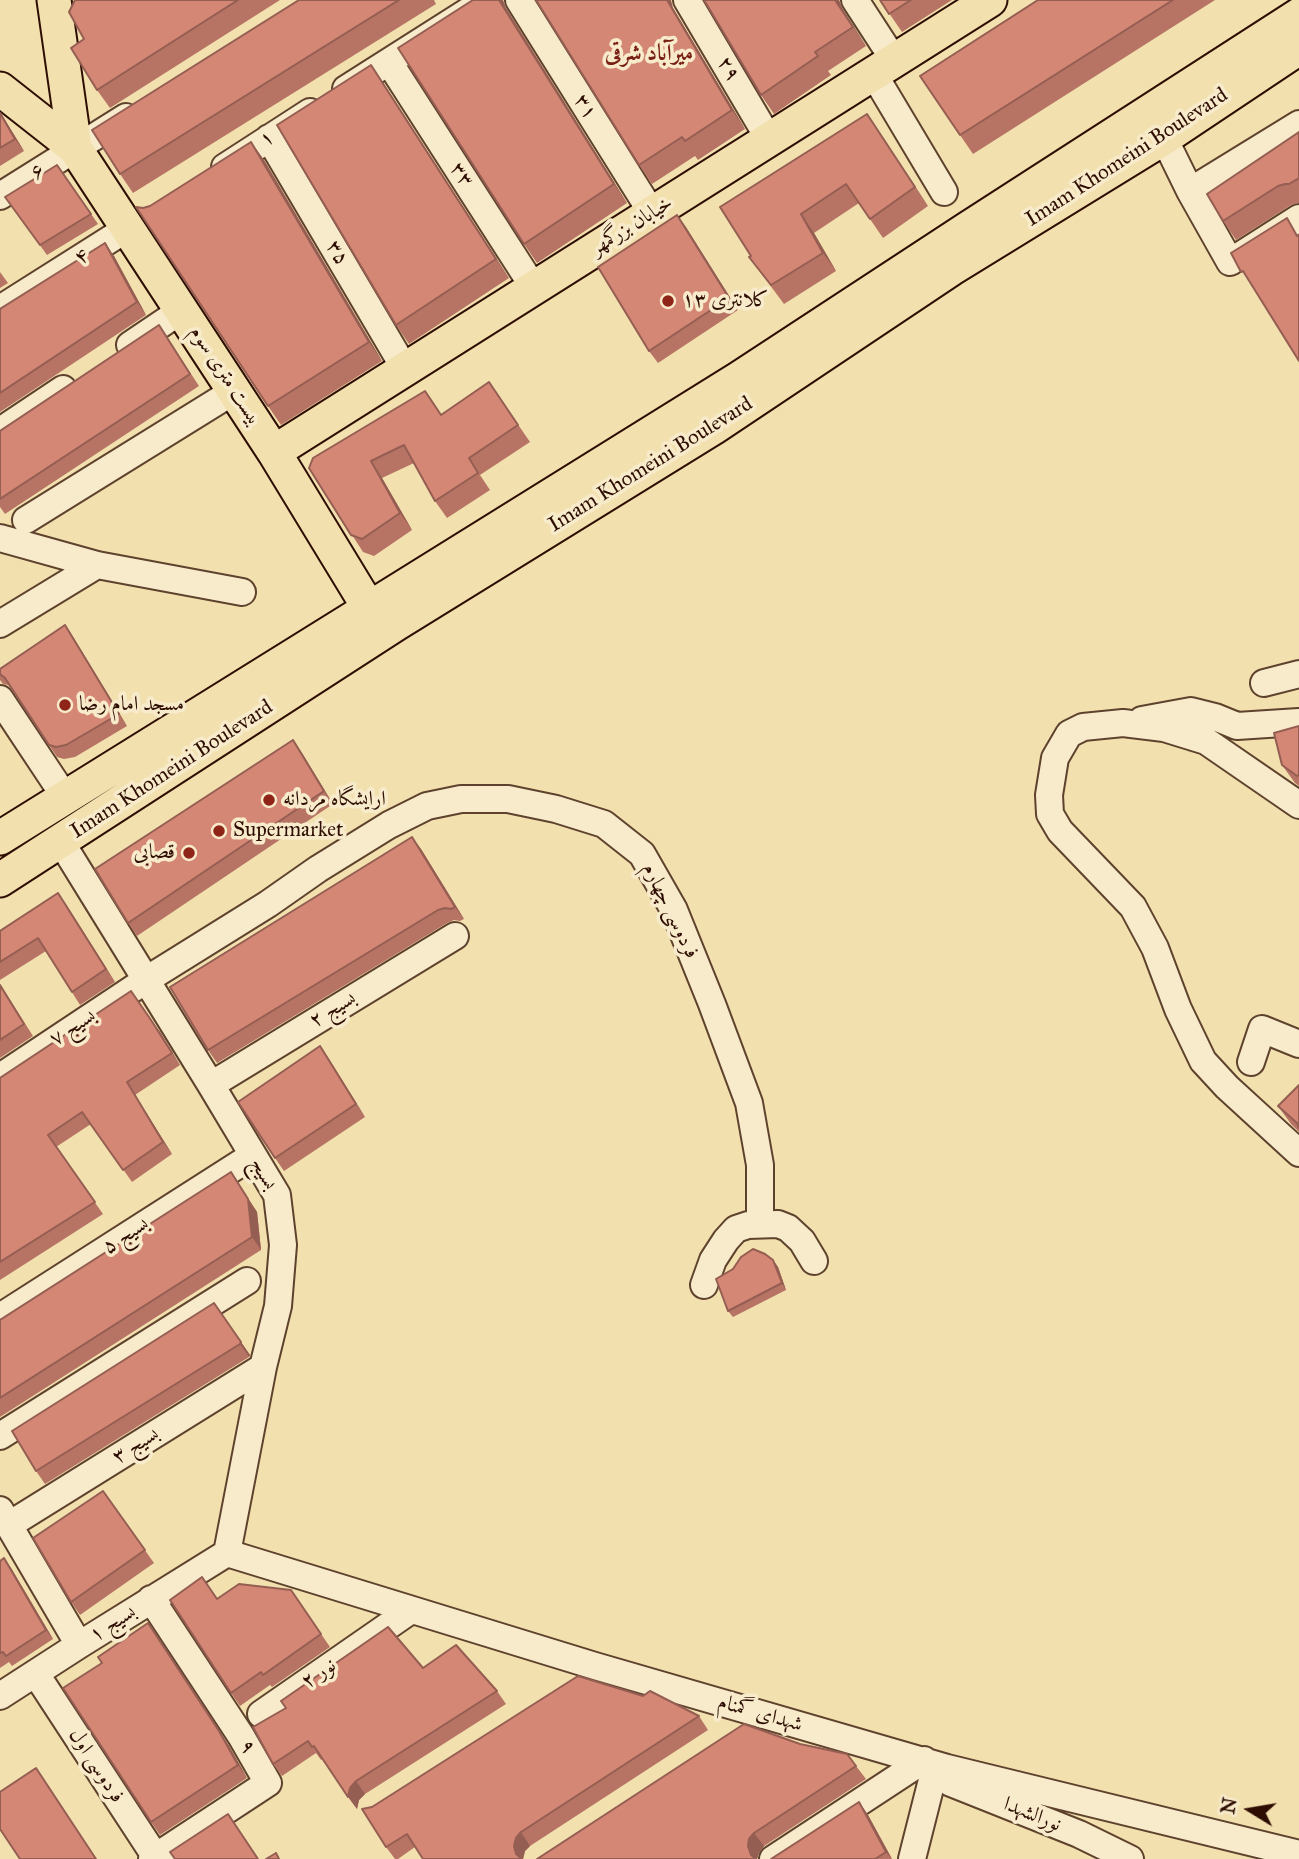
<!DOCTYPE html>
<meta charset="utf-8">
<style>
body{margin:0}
#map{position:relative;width:1299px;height:1859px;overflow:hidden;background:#f2e0af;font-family:"IM FELL Great Primer",serif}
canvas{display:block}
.north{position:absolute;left:1215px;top:1775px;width:70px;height:70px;-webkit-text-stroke:5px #f7ebcb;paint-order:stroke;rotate:281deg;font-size:19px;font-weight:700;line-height:28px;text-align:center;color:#2e0e02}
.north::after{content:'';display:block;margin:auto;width:24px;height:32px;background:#2e0e02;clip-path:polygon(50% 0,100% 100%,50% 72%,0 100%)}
</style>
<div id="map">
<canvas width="1299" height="1859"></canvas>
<div class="north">N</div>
</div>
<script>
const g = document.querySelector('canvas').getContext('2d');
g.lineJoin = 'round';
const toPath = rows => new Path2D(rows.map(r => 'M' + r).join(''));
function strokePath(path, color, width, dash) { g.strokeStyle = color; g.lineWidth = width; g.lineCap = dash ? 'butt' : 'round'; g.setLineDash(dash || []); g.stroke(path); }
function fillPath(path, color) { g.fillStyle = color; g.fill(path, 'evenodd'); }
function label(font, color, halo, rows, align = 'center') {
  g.font = font + ' "IM FELL Great Primer",Amiri,serif'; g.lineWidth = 7; g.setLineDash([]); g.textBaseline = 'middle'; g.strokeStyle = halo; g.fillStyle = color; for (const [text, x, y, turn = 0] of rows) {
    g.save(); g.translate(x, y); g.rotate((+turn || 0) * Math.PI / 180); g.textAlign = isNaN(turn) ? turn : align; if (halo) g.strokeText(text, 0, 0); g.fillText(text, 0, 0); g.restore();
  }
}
const minor = toPath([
 [519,0,652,213],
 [687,0,769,139],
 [855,0,894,60],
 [389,62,534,288],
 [873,73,944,192],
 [346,89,486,0],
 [269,138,405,369],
 [1164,138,1190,191,1230,262,1299,218],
 [225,167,310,112],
 [1190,191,1299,124],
 [0,196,126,117],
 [0,309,128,228],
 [130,345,182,310],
 [0,431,63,389],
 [26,520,234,391],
 [0,538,97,565,242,592],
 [0,624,97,565],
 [1264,683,1299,674],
 [0,699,65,797],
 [1142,720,1191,711,1215,717,1237,726,1299,722],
 [1299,805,1206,741,1164,728,1123,723,1083,727,1069,734,1055,758,1049,795,1050,814,1060,831,1133,907,1155,948,1178,1009,1203,1061,1227,1087,1299,1153],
 [61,842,211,1085,277,1195,283,1245,278,1306,263,1367,227,1553],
 [1251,1062,1262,1029,1299,1044],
 [0,1077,146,980,268,904,318,869,389,825,427,806,461,799,508,799,556,809,604,824,642,854,674,910,712,1004,749,1103,760,1165,760,1224],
 [211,1085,455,936],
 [704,1285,713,1260,726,1240,736,1229,748,1225,778,1224,788,1228,802,1241,814,1261],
 [0,1317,252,1156],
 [0,1436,247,1281],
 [0,1510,79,1645],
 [9,1525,263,1367],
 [227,1553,595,1666,947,1768,1299,1854],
 [151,1599,241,1736,268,1783,152,1859],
 [36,1674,157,1859],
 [0,1696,79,1645,227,1553],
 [261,1714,411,1610],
 [951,1783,1079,1834,1130,1859],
 [773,1859,924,1760,928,1768],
 [912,1859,933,1776]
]);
const major = toPath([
 [54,0,75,148],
 [0,89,75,148,274,452,369,608],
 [274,452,990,0],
 [0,838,738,379,967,229,1299,15],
 [0,880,396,624,713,428,951,269,1164,138,1299,48]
]);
strokePath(minor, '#5f422d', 30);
strokePath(major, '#2e0e02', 37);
strokePath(minor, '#f7ebcb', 26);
strokePath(major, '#f2e0af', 33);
fillPath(toPath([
 [75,0,280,0,110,108,97,90],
 [299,0,434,0,436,4,133,193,120,174],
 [704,0,839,0,842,8,866,46,828,71,831,75,774,114,761,95],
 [880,0,952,0,902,32],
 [1038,0,1215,0,973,154,960,135],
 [506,8,627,203,537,263,524,244],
 [673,8,745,129,698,160,695,156,652,184,639,165],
 [371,65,509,278,409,344,396,325],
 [0,112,24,151,0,166],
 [1299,132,1299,203,1291,205,1236,240,1223,221],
 [880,133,928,206,883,238,859,203,814,233,836,271,784,304,749,257],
 [251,142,264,160,382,361,281,425,268,406,143,208,150,206],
 [57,165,98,224,47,255,5,197],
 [677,215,738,310,658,363,649,351],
 [114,256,146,315,0,412,0,309],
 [0,272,8,283,0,288],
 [159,325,199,386,5,514,0,507,0,431],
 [489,382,530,442,480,475,490,490,447,518,435,501,414,463,382,478,412,530,374,556,363,552,309,468,441,415],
 [73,637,127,726,75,757,64,759,57,757,12,689,8,685,3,684,0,680,0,669],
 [1299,726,1299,786,1295,783,1282,765],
 [293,740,333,804,137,936,128,923],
 [421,849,464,919,460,921,454,920,447,923,217,1063,208,1050],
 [67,906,115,982,80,1005,46,951,0,980,0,931],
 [0,984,33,1036,0,1058],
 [160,1032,180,1065,135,1095,172,1154,132,1182,91,1124,56,1147,103,1214,0,1280,0,1078],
 [320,1046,365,1117,284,1171,275,1158],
 [1299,1085,1299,1132,1291,1124,1278,1106],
 [231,1172,257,1212,261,1250,0,1417,0,1320],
 [773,1260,778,1267,786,1290,733,1317,728,1311],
 [214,1303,250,1355,249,1357,45,1484,36,1471],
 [103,1491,154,1563,80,1615,71,1602],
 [0,1561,11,1568,53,1639,12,1666,9,1662,0,1668],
 [291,1590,330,1647,272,1687,270,1685,240,1706,231,1693,217,1599],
 [423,1668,497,1691,506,1704,365,1794,359,1800,357,1809,322,1759,321,1760,316,1753,282,1776,273,1764,253,1727],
 [699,1716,708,1730,530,1846,525,1851,523,1859,423,1859,415,1847,398,1859,395,1859,386,1847,372,1807],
 [228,1744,247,1778,160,1835,151,1822],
 [856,1766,866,1779,764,1846,759,1853,757,1859,537,1859],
 [859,1802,868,1815,892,1859,771,1859]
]), '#b77465');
fillPath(toPath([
 [499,0,503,0,506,8,627,203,614,184],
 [667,0,671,0,673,8,745,129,732,110],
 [835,0,839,0,842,8,866,46],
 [371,65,384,84,509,278,496,259],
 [0,112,24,151,15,139],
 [867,114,880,133,928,206,915,187],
 [251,142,264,160,382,361,369,342],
 [801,214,814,233,836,271,823,253],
 [677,215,686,227,738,310,729,298],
 [105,243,114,256,146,315,137,302],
 [371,461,382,478,412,530,400,513],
 [65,625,73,637,127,726,119,714],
 [293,740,302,753,333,804,324,791],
 [412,837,421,849,464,919,455,907],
 [58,893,67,906,115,982,106,969],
 [151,1020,160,1032,180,1065,172,1053],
 [320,1046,329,1059,365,1117,356,1104],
 [127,1082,135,1095,172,1154,163,1142],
 [231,1172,257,1212,261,1250,252,1237],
 [773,1260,778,1267,786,1290,782,1283],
 [214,1303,250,1355,249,1357,240,1344],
 [4,1558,11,1568,53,1639,46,1630],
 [157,1636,228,1744,247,1778,238,1765],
 [356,1781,365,1794,359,1800,357,1809,348,1797,350,1788],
 [859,1802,868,1815,892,1859,886,1852],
 [521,1832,530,1846,525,1851,523,1859,520,1859,516,1854,514,1846,516,1838],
 [754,1833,764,1846,759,1853,757,1859,754,1859,751,1855,748,1846,749,1839]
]), '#955e52');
const building = toPath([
 [75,0,238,0,97,90,71,48,84,39,69,12,75,0],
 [299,0,399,0,120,174,92,130,299,0],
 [473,0,499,0,614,184,524,244,398,48,473,0],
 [536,0,667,0,732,110,685,141,682,137,639,165,536,0],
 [704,0,835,0,853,27,815,52,818,56,761,95,704,0],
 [880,0,911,0,889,14,880,0],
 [1038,0,1173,0,960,135,920,76,1038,0],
 [371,65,496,259,396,325,277,125,371,65],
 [0,113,15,139,0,148,0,113],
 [867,114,915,187,870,219,846,184,801,214,823,253,771,285,749,257,751,256,720,207,867,114],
 [1299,132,1299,178,1289,184,1285,184,1278,186,1223,221,1207,194,1299,132],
 [251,142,369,342,268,406,136,207,143,208,150,206,251,142],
 [57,165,91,214,40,245,5,197,57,165],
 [677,215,729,298,649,351,598,267,677,215],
 [1287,218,1297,236,1299,235,1299,361,1243,271,1241,272,1231,253,1287,218],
 [105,243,137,302,0,393,0,309,105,243],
 [159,325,190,374,0,499,0,431,159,325],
 [489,382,518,425,469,458,478,473,435,501,404,445,371,461,400,513,362,539,351,535,309,468,313,458,425,391,441,415,489,382],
 [65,625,119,714,66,745,56,747,49,745,5,678,0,674,0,669,65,625],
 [1299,726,1299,775,1297,776,1282,765,1274,733,1299,726],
 [293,740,324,791,128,923,95,869,293,740],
 [412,837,455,907,451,909,445,908,438,910,208,1050,170,987,412,837],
 [58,893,106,969,72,992,38,938,0,962,0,931,58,893],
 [0,985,24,1024,0,1040,0,985],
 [131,991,151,1020,172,1053,127,1082,163,1142,123,1170,82,1112,48,1135,95,1202,0,1262,0,1078,131,991],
 [320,1046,356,1104,275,1158,238,1102,320,1046],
 [1299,1085,1299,1128,1297,1123,1278,1106,1299,1085],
 [231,1172,248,1199,252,1237,0,1398,0,1320,231,1172],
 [753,1249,765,1254,773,1260,782,1283,728,1311,716,1279,733,1269,741,1257,753,1249],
 [214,1303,241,1342,240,1344,36,1471,12,1431,214,1303],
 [103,1491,145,1550,71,1602,33,1538,103,1491],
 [4,1558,46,1630,6,1656,3,1652,0,1653,0,1561,4,1558],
 [202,1577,217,1599,239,1584,291,1590,321,1634,263,1675,261,1672,231,1693,170,1600,202,1577],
 [148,1623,219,1731,238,1765,151,1822,63,1688,102,1663,98,1657,148,1623],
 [388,1627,423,1668,456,1645,497,1691,356,1781,350,1788,348,1797,314,1746,312,1747,308,1741,273,1764,253,1727,286,1708,281,1701,388,1627],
 [578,1676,643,1696,650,1691,699,1716,521,1832,516,1838,514,1846,516,1854,522,1859,423,1859,407,1834,386,1847,362,1809,372,1807,578,1676],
 [744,1724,800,1744,847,1754,856,1766,754,1833,749,1839,748,1846,751,1855,756,1859,537,1859,744,1724],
 [36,1768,96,1859,20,1859,0,1829,0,1792,36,1768],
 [859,1802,886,1852,875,1859,771,1859,859,1802],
 [228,1814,258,1859,175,1859,170,1852,228,1814],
 [276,1853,279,1859,266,1859,276,1853]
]);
fillPath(building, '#d58775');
strokePath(building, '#955e52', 2);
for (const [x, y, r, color] of [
 [668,301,7,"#8f2418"],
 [65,705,7,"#8f2418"],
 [269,800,7,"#8f2418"],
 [219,831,7,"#8f2418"],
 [189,853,7,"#8f2418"]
]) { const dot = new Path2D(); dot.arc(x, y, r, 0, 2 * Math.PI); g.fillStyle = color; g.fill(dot); strokePath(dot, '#f7ebcb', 2.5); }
label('21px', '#2e0e02', '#f7ebcb', [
 ["۲۹",728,69,59],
 ["۳۱",585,107,58],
 ["۱",267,139,-33],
 ["Imam Khomeini Boulevard",1127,158,-33],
 ["۶",38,172,-32],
 ["۳۳",461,175,57],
 ["خیابان بزرگمهر",632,226,-32],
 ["۳۵",337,253,60],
 ["۴",82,257,-33],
 ["بیست متری سوم",225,376,57],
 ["Imam Khomeini Boulevard",651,465,-32],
 ["Imam Khomeini Boulevard",172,770,-33],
 ["فردوسی چهارم",670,911,64],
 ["بسیج ۲",333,1010,-31],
 ["بسیج ۷",73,1028,-33],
 ["بسیج",263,1174,59],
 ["بسیج ۵",126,1236,-33],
 ["بسیج ۳",136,1446,-32],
 ["بسیج ۱",113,1624,-32],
 ["نور ۲",319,1674,-34],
 ["شهدای گمنام",760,1714,16],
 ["۹",247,1747,59],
 ["فردوسی اول",96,1766,57],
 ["نورالشهدا",1032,1815,22]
]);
label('21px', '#2e0e02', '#f7ebcb', [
 ["کلانتری ۱۳",682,301],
 ["مسجد امام رضا",79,705],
 ["ارایشگاه مردانه",283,800],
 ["Supermarket",233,831],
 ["قصابی",175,853,"right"]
], 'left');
label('bold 23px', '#7a1f14', '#f7ebcb', [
 ["میرآباد شرقی",649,54]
]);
</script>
